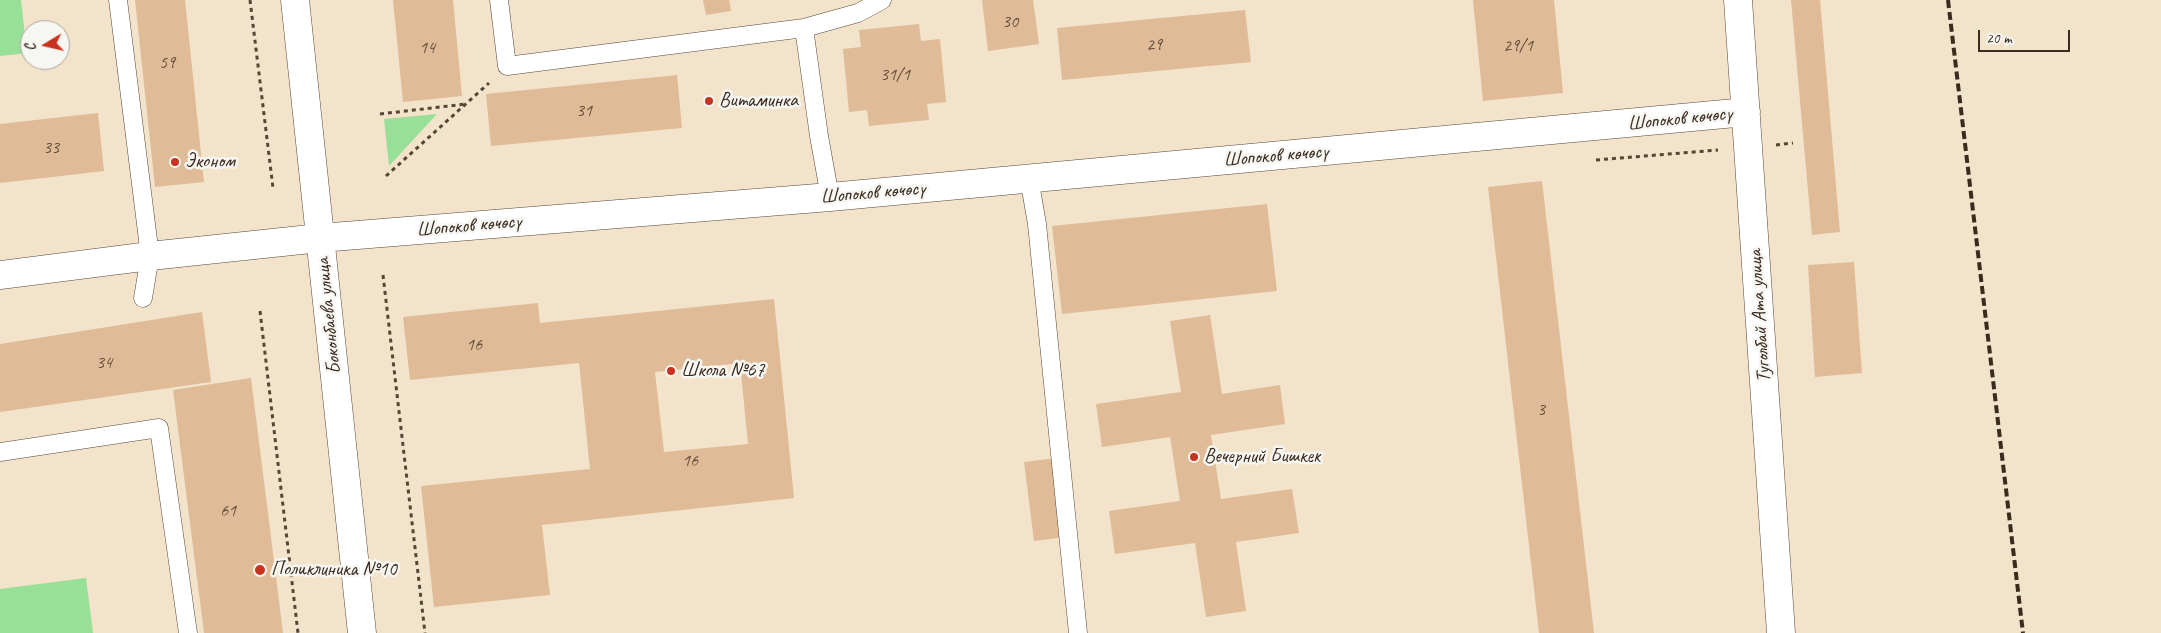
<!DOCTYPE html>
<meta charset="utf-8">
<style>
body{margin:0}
#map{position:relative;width:2161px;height:633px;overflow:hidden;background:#f2e3ca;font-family:Caveat,sans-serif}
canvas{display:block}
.north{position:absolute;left:20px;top:20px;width:50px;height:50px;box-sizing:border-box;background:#f6f6f2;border:1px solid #aba49d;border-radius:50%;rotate:261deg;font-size:14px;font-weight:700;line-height:20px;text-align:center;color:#3b2a1e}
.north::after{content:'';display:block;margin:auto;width:18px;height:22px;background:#c8321e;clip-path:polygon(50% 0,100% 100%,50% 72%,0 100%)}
.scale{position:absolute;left:1978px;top:30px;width:92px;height:22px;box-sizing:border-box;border:2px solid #3b2a1e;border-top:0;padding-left:6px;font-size:15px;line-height:18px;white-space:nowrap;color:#3b2a1e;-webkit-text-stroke:4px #f6f6f2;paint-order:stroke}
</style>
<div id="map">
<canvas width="2161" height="633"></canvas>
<div class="north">С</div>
<div class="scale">20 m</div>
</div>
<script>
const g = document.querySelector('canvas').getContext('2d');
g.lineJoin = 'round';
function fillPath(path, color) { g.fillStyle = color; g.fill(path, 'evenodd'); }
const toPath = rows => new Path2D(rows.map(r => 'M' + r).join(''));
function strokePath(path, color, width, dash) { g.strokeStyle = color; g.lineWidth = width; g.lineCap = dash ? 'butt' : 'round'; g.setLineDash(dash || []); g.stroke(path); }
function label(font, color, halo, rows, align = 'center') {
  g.font = font + ' Caveat,sans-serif'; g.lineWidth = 5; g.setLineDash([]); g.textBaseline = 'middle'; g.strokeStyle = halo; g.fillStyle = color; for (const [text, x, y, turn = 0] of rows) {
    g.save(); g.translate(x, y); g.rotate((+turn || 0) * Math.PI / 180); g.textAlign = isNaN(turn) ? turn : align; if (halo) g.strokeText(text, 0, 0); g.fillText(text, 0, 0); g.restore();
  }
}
fillPath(toPath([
 [0,0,21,0,27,53,0,56],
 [437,114,389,166,384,119],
 [86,578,93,633,0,633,0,589]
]), '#98df98');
fillPath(toPath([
 [135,0,185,0,204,182,155,187],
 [393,0,453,0,462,96,403,102],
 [703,0,729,0,731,11,706,15],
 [982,0,1033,0,1039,44,988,51],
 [1473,0,1554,0,1563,93,1483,101],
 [1791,0,1820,0,1840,232,1812,235],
 [1245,10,1251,62,1062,80,1057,28],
 [919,24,921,41,940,39,946,102,927,104,929,120,869,126,867,110,849,112,843,49,861,47,859,30],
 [677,75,682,128,491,146,486,94],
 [98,113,104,171,0,183,0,124],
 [1542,181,1594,633,1539,633,1488,187],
 [1267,204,1277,291,1062,314,1052,226],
 [1854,262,1862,373,1815,377,1808,265],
 [774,299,794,498,542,525,550,595,434,607,421,486,590,469,579,363,410,380,403,317,538,303,540,323],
 [740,363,748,444,664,452,655,372],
 [202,312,211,382,0,412,0,344],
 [1210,315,1222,394,1280,385,1285,424,1211,435,1221,499,1292,489,1299,533,1236,542,1246,611,1206,617,1195,543,1115,554,1109,511,1180,501,1170,437,1102,447,1096,404,1181,392,1170,321],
 [251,378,283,633,204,633,173,390],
 [1056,458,1066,537,1034,541,1024,462]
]), '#dfbc97');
const lane = toPath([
 [118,0,150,256,143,298],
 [499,0,507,66,804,28,819,136,830,197],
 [804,28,858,13,882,0],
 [1029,178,1037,224,1078,633],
 [0,452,159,428,188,633]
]);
const secondary = toPath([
 [295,0,362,633],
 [1738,0,1781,633],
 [0,275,150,256,320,238,830,197,1746,112]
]);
strokePath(lane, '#564638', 19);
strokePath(secondary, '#564638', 29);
strokePath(toPath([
 [250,0,273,188],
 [380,114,466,104],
 [1776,145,1793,143],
 [1596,160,1718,150],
 [386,176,489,83],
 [383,275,425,633],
 [260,311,298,633]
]), '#564638', 3, [4, 4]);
strokePath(lane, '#fff', 18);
strokePath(secondary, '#fff', 28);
strokePath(toPath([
 [1948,0,2023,633]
]), '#3b2a1e', 4, [8, 4]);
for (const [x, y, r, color] of [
 [709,101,5,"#c8321e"],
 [175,162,5,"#c8321e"],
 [671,371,5,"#c8321e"],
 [1194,457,5,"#c8321e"],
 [260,570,6,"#c8321e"]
]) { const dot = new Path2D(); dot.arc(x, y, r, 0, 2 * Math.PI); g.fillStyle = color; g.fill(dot); strokePath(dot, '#f6f6f2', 2); }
label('18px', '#644e3c', null, [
 ["30",1010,22],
 ["29",1154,45],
 ["29/1",1518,46],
 ["14",427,48],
 ["59",167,63],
 ["31/1",895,75],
 ["31",584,111],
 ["33",51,148],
 ["16",474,345],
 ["34",104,363],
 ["3",1541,410],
 ["16",690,461],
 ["61",228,511]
]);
label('20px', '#3b2a1e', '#f6f6f2', [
 ["Витаминка",719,101],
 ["Эконом",185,162],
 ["Школа №67",681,371],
 ["Вечерний Бишкек",1204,457],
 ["Поликлиника №10",271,570]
], 'left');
label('20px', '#3b2a1e', '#f6f6f2', [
 ["Шопоков көчөсү",1680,119,-6],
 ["Шопоков көчөсү",1276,156,-5],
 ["Шопоков көчөсү",873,193,-5],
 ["Шопоков көчөсү",469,226,-5],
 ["Боконбаева улица",329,316,-96],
 ["Туголбай Ата улица",1760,316,-94]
]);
</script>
